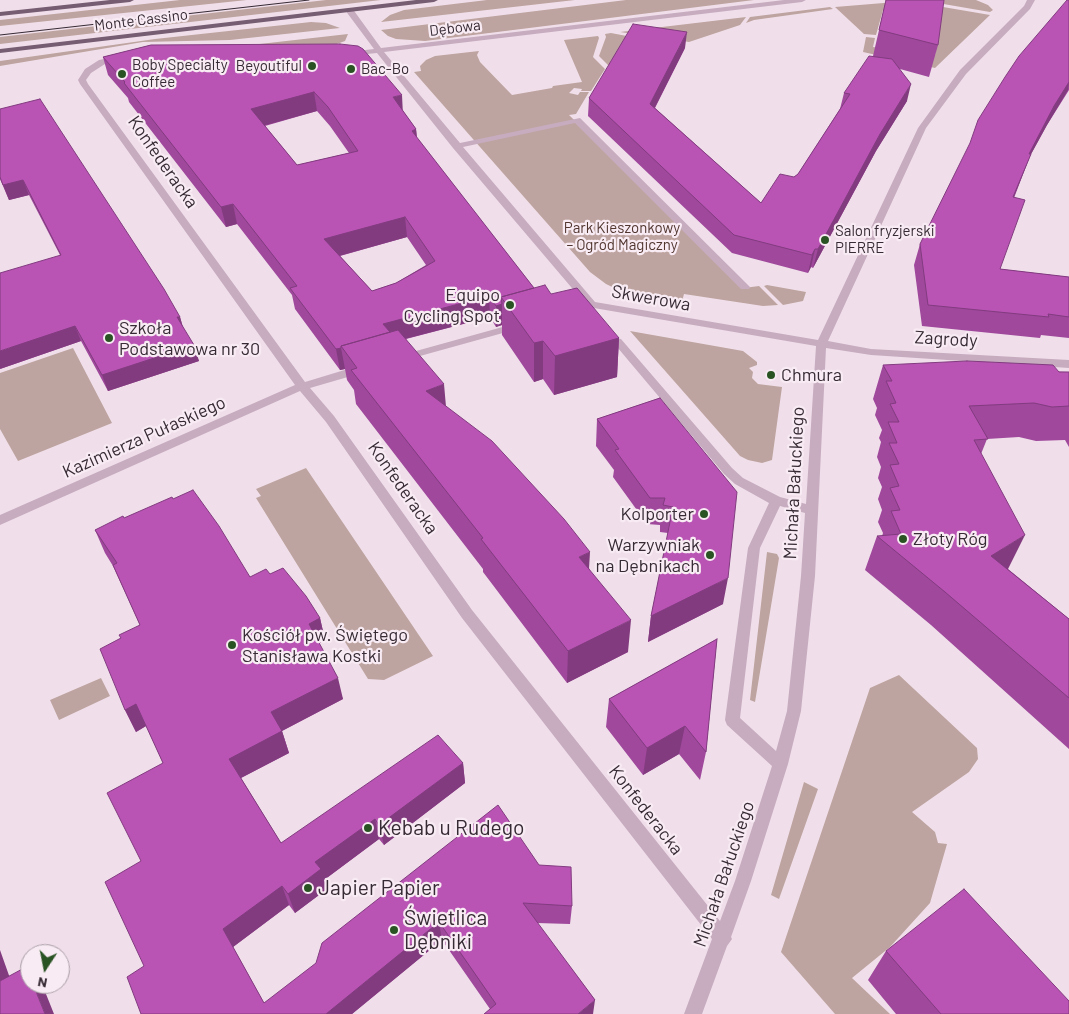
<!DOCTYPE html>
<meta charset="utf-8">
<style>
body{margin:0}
#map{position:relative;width:1069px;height:1014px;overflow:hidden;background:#f0dfea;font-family:Barlow,sans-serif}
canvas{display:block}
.north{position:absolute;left:20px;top:944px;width:50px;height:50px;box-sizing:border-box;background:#f8ebf3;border:1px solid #aa9ea7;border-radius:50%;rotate:191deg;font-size:14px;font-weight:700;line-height:20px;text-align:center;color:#362a34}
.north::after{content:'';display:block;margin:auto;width:18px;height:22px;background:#2a5324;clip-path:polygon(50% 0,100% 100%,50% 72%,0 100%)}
</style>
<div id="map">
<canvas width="1069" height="1014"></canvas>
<div class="north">N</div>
</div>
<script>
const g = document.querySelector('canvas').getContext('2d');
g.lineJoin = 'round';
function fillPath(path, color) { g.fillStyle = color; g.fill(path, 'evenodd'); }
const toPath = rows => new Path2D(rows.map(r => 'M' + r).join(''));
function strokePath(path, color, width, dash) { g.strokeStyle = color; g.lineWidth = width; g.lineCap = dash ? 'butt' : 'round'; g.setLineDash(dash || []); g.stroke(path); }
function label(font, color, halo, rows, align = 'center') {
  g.font = font + ' Barlow,sans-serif'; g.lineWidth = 4.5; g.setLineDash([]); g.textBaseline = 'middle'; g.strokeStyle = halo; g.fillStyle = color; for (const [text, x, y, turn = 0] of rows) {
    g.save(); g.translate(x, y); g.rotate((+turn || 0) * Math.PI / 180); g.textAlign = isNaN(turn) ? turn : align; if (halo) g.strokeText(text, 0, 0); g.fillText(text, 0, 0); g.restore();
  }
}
fillPath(toPath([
 [180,0,247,0,0,26,0,20],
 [326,0,381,0,0,44,0,37],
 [487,0,575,0,381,22,390,15,404,10],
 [626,0,754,0,425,41,396,39,388,36,381,30],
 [929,0,976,0,988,5,993,10,990,12,926,1],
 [908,1,990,15,935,68,863,52,866,37,875,38,873,47,935,55,940,18,883,10,876,35,864,34,835,7],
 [830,7,833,9,754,20,746,23,750,17],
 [746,17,740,25,689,42,620,32],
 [311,22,326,23,340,28,230,40,143,42,0,66,0,61,155,39],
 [611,33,632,37,615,66,608,65,599,56,606,37,605,34],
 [348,34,345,41,334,45,242,46],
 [598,36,599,38,593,57,605,69,591,91,581,91,582,89,574,88,569,93,578,95,580,92,589,92,576,114,569,115,744,288,759,286,778,305,763,306,684,294,681,305,629,295,606,284,590,272,414,72,421,71,420,66,426,60,435,56,479,51,477,55,480,62,512,95,552,88,553,86,582,82,564,40],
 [767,285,806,292,803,301,783,305,764,286],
 [630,331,743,351,757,362,757,365,749,368,753,372,752,378,758,384,782,387,772,460,762,463,748,460,740,456],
 [73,348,112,423,18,461,0,429,0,373],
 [306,468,433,656,384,680,368,679,256,498,261,496,256,489],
 [767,552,777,554,779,558,755,702,750,700],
 [899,675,977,748,978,759,969,772,912,812,935,832,938,843,947,844,930,903,890,947,852,978,890,1014,835,1014,781,952,870,688],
 [101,678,110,696,59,720,50,700],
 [804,782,818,789,779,899,771,895]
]), '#bea4a0');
fillPath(toPath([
 [784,0,806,0,802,2,384,52,460,143,580,118,750,287,749,289,741,289,575,123,463,147,595,302,818,340,918,128,960,70,1024,6,1027,0,1035,0,1030,9,966,74,926,128,828,341,871,349,1069,360,1069,368,871,355,826,348,815,576,801,711,788,764,751,881,731,937,732,939,727,946,702,1014,684,1014,712,939,462,618,326,422,300,391,0,525,0,515,295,385,80,84,78,80,85,69,99,60,124,55,124,59,105,64,91,73,86,80,88,84,305,382,361,365,365,366,367,369,365,372,310,388,334,416,472,610,720,921,735,881,772,766,727,725,725,720,748,548,769,503,735,484,724,474,612,341,617,338,621,339,732,468,743,478,780,497,806,504,816,346,588,307,453,148,377,53,348,56,348,52,374,49,345,10,352,8,381,48,784,0],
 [780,506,805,513,801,576,787,711,776,751,740,718,760,548,780,506],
 [517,323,521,324,522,326,521,328,402,361,397,358,398,356,517,323]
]), '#c7acc0');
fillPath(toPath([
 [110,0,134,0,130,2,0,16,0,12,110,0],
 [416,0,438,0,434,2,0,53,0,49,416,0]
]), '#765d72');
strokePath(toPath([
 [0,35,309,0]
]), '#362a34', 1);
fillPath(toPath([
 [886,0,938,45,929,77,900,69,907,101,876,151,813,268,811,267,808,273,732,253,588,116,589,98,685,48,655,108,761,203,798,174,840,109,844,93,873,56],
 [1069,0,1069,90,1047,125,1030,156,1014,198,1000,269,1069,277,1069,338,1041,335,1040,338,922,326,914,265,920,244],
 [151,45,403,111,416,129,417,138,534,288,551,294,619,338,617,377,554,395,543,379,534,382,502,335,502,325,496,327,490,317,406,339,446,406,589,568,628,652,567,683,483,572,483,569,356,404,354,390,347,380,345,369,340,370,295,309,292,295,237,224,226,227,129,102,128,98,108,75,103,57],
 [317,111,330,126,349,153,297,165,265,126],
 [407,237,426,265,396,283,372,291,340,256],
 [0,109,180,317,183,327,199,361,108,391,81,341,0,369,60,255,29,195,9,200,0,179],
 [883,365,1069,372,1069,447,1065,440,1036,441,1019,437,987,439,981,454,1008,569,1069,619,1069,749,931,625,865,570,877,536,882,536,883,533,878,522,882,510,878,499,882,487,878,478,881,467,877,457,881,442,879,438,882,430,875,415,877,408,873,399],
 [660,398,723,604,648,642,651,616,668,533,660,532,660,525,647,524,613,477,614,470,596,446,597,419],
 [173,499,250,577,270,574,320,618,325,640,319,643,343,699,282,731,289,753,241,778,281,843,463,763,465,783,384,845,379,839,324,880,327,889,295,913,289,905,233,947,264,1003,539,865,572,906,570,924,537,923,595,1000,490,1009,442,940,352,1014,141,1014,144,966,141,861,163,763,146,726,136,732,125,710,121,638,140,625,113,566,105,553,95,530],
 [717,639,706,752,700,780,679,754,643,775,606,727,609,699],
 [886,951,1069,1014,896,1014,868,980]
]), '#9f489c');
fillPath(toPath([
 [687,32,685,48,648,121,650,104],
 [1069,82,1068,90,1047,125,1030,156,1006,217,1029,154,1054,106],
 [911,84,907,101,876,151,813,268,818,249,880,134],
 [314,92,317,111,255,128,251,109],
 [402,95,403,115,393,97],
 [416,129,418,149,412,131],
 [23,180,29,195,9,200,3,185],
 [233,204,237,224,226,227,221,207],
 [405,217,407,237,328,259,324,239],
 [815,249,811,267,808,273,812,255],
 [489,296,490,317,393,342,383,324],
 [502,304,502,325,496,327,496,306],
 [177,317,180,317,184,332],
 [75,326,81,341,0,369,0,351],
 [619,338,617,377,554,395,555,356],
 [543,341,543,379,534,382,534,343],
 [194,345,199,361,108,391,102,375],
 [341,348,345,369,340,370,336,349],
 [444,384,447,418,426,391],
 [1025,535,1008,569,975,589,991,556],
 [590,552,588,585,579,557],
 [728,578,723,604,648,642,651,616],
 [320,618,325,640,314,646,309,624],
 [631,620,628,652,567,683,568,651],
 [338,678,343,699,278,733,271,712],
 [136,704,146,726,136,732,125,710],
 [685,726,679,754,643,775,647,748],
 [282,731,289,753,237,780,229,759],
 [463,763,465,783,384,845,379,825],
 [375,819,379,839,324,880,327,889,295,913,288,894,315,862],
 [282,886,289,905,233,947,223,929],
 [439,922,442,940,352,1014,326,1014],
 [0,950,17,998,0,980],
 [26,967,30,971,30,977],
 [33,984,42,984,54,1014,45,1014],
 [595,1000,593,1014,578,1014]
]), '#823b7f');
const building = toPath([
 [886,0,944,0,938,45,879,30,886,0],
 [1067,0,1069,0,1069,82,1054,106,1029,154,1031,154,1013,197,1025,200,1000,269,1069,277,1069,317,1048,314,1049,317,928,305,920,244,970,143,978,120,1005,77,1019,56,1067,0],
 [633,24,687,32,650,104,761,203,780,174,794,177,798,174,850,94,844,93,869,56,892,59,911,84,880,134,818,249,815,249,812,255,734,235,589,98,633,24],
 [340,44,358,46,363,49,402,95,393,97,416,129,412,131,534,288,501,297,502,304,496,306,489,296,383,324,390,332,341,346,341,348,336,349,290,288,297,286,233,204,221,207,124,83,125,82,103,57,151,45,340,44],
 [314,92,328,107,358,151,297,165,251,109,314,92],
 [405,217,435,261,396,283,372,291,324,239,405,217],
 [40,99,164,289,180,317,177,317,194,345,102,375,75,326,0,351,0,273,61,255,23,180,3,185,0,177,0,109,40,99],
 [545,285,551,294,577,288,619,338,555,356,543,341,534,343,501,297,545,285],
 [398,330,444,384,426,391,492,441,564,519,590,552,579,557,631,620,568,651,481,539,483,538,351,370,357,368,341,346,398,330],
 [967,361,1053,365,1059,372,1069,372,1069,406,1052,407,1034,403,969,406,988,439,974,440,1025,535,991,556,1069,619,1069,698,945,592,877,536,901,534,891,511,900,510,890,488,899,486,890,465,899,464,889,443,897,443,888,422,899,422,890,404,896,403,886,381,892,381,883,365,967,361],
 [660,398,737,492,728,578,651,616,673,507,663,505,665,498,650,498,615,450,619,449,597,419,660,398],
 [193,490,219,526,250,577,266,569,270,574,283,568,306,596,320,618,309,624,338,678,271,712,282,731,229,759,281,843,438,735,463,763,379,825,375,819,315,862,321,869,288,894,282,886,223,929,264,1003,316,963,322,943,498,805,539,865,571,867,572,906,523,903,595,1000,578,1014,484,1014,496,1004,439,922,326,1014,141,1014,127,977,144,966,105,882,141,861,107,793,163,763,136,704,125,710,100,649,121,638,119,635,140,625,113,565,117,563,95,530,123,516,124,518,172,497,173,499,193,490],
 [717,639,706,752,685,726,647,748,609,699,717,639],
 [964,889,1069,1001,1069,1014,941,1014,886,951,964,889],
 [26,967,30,977,30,984,33,984,45,1014,0,1014,0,980,0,981,26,967]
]);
fillPath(building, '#b954b5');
strokePath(building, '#823b7f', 1);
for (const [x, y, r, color] of [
 [312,66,5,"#2a5324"],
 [351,69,5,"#2a5324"],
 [122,74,5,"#2a5324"],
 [825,240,5,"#2a5324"],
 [510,305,5,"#2a5324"],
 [109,338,5,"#2a5324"],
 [771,375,5,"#2a5324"],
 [704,514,5,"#2a5324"],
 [903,539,5,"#2a5324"],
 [710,555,5,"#2a5324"],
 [232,645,5,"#2a5324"],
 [368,828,5,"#2a5324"],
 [308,888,5,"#2a5324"],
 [394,930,5,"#2a5324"]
]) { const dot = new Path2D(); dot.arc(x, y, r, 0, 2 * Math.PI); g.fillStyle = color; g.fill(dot); strokePath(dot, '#f8ebf3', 2); }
label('15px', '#362a34', '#f8ebf3', [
 ["Monte Cassino",141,20,-7],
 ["Dębowa",455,28,-7]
]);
label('15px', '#362a34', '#f8ebf3', [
 ["Boby Specialty",132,65],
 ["Coffee",132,82],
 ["Beyoutiful",302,66,"right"],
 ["Bac-Bo",361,69],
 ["Salon fryzjerski",835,231],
 ["PIERRE",835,248]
], 'left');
label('15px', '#513630', '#f8ebf3', [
 ["Park Kieszonkowy",622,228],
 ["– Ogród Magiczny",622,245]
]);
label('18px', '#362a34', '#f8ebf3', [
 ["Konfederacka",163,162,55],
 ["Skwerowa",651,298,10],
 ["Zagrody",946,339,3],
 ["Kazimierza Pułaskiego",144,437,-24],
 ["Michała Bałuckiego",794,483,-87],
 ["Konfederacka",403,488,55],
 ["Konfederacka",646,810,52],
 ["Michała Bałuckiego",724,874,-71]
]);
label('18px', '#362a34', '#f8ebf3', [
 ["Equipo",500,295,"right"],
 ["Cycling Spot",500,316,"right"],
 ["Szkoła",119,328],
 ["Podstawowa nr 30",119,349],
 ["Chmura",781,375],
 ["Kolporter",694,514,"right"],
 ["Złoty Róg",913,539],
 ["Warzywniak",700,545,"right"],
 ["na Dębnikach",700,566,"right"],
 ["Kościół pw. Świętego",242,635],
 ["Stanisława Kostki",242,656]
], 'left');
label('21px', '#362a34', '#f8ebf3', [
 ["Kebab u Rudego",378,828],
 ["Japier Papier",318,888],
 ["Świetlica",404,918],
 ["Dębniki",404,942]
], 'left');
</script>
